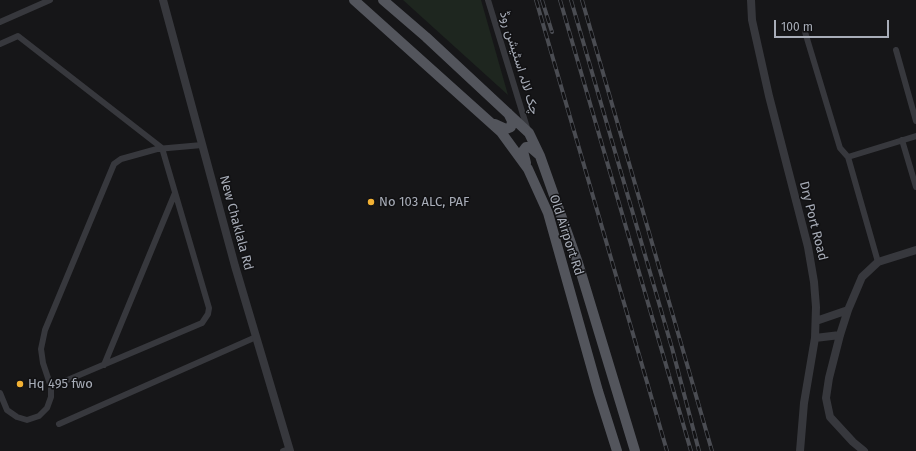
<!DOCTYPE html>
<meta charset="utf-8">
<style>
body{margin:0}
#map{position:relative;width:916px;height:451px;overflow:hidden;background:#161618;font-family:"Fira Sans",sans-serif}
canvas{display:block}
.scale{position:absolute;left:774px;top:20px;width:115px;height:18px;box-sizing:border-box;border:2px solid #a8adb8;border-top:0;padding-left:5px;font-size:12px;line-height:14px;white-space:nowrap;color:#a8adb8;-webkit-text-stroke:3px #111113;paint-order:stroke}
</style>
<div id="map">
<canvas width="916" height="451"></canvas>
<div class="scale">100 m</div>
</div>
<script>
const g = document.querySelector('canvas').getContext('2d');
g.lineJoin = 'round';
function fillPath(path, color) { g.fillStyle = color; g.fill(path, 'evenodd'); }
const toPath = rows => new Path2D(rows.map(r => 'M' + r).join(''));
function strokePath(path, color, width, dash) { g.strokeStyle = color; g.lineWidth = width; g.lineCap = dash ? 'butt' : 'round'; g.setLineDash(dash || []); g.stroke(path); }
function label(font, color, halo, rows, align = 'center') {
  g.font = font + ' "Fira Sans",Vazirmatn,sans-serif'; g.lineWidth = 3; g.setLineDash([]); g.textBaseline = 'middle'; g.strokeStyle = halo; g.fillStyle = color; for (const [text, x, y, turn = 0] of rows) {
    g.save(); g.translate(x, y); g.rotate((+turn || 0) * Math.PI / 180); g.textAlign = isNaN(turn) ? turn : align; if (halo) g.strokeText(text, 0, 0); g.fillText(text, 0, 0); g.restore();
  }
}
fillPath(toPath([
 [403,0,481,0,508,95]
]), '#1e261f');
strokePath(toPath([
 [488,0,528,131],
 [0,22,50,0],
 [805,32,840,148,848,157,878,262],
 [0,44,18,36,162,148,209,308,208,314,202,323,51,387],
 [896,50,916,121],
 [902,140,916,187],
 [848,157,916,136],
 [104,365,175,193],
 [0,393,7,410,17,417,27,420,39,416,47,408,51,397,51,387,43,363,41,349,45,330,114,164,121,159,157,149,202,145],
 [59,424,256,337],
 [283,451,289,449]
]), '#37383d', 6);
strokePath(toPath([
 [163,0,235,266,290,451],
 [751,0,752,20,769,96,808,247,814,282,816,307,815,338,804,403,800,451],
 [816,321,848,310],
 [815,338,840,335],
 [864,451,853,442,830,417,826,398,829,378,840,335,848,310,862,277,878,262,916,250]
]), '#37383d', 8);
strokePath(toPath([
 [354,0,501,132,528,169,548,213,598,391,617,451],
 [383,0,426,37,529,133,540,156,578,263,635,451],
 [495,124,506,129,511,127,512,121,508,113],
 [526,163,523,151,526,147,530,147,538,154]
]), '#53555c', 10);
const rail = toPath([
 [536,0,667,451],
 [542,0,552,32],
 [560,0,691,451],
 [571,0,672,348,699,451],
 [582,0,712,451]
]);
strokePath(rail, '#4a4c52', 4);
strokePath(rail, '#111113', 2.5, [8]);
for (const [x, y, r, color] of [
 [371,202,4,"#f2b134"],
 [20,384,4,"#f2b134"]
]) { const dot = new Path2D(); dot.arc(x, y, r, 0, 2 * Math.PI); g.fillStyle = color; g.fill(dot); strokePath(dot, '#111113', 1.5); }
label('13px', '#a8adb8', '#111113', [
 ["چک لالہ اسٹیشن روڈ",519,63,73],
 ["Dry Port Road",813,221,76],
 ["New Chaklala Rd",236,223,75],
 ["Old Airport Rd",566,235,72]
]);
label('13px', '#a8adb8', '#111113', [
 ["No 103 ALC, PAF",379,202],
 ["Hq 495 fwo",28,384]
], 'left');
</script>
